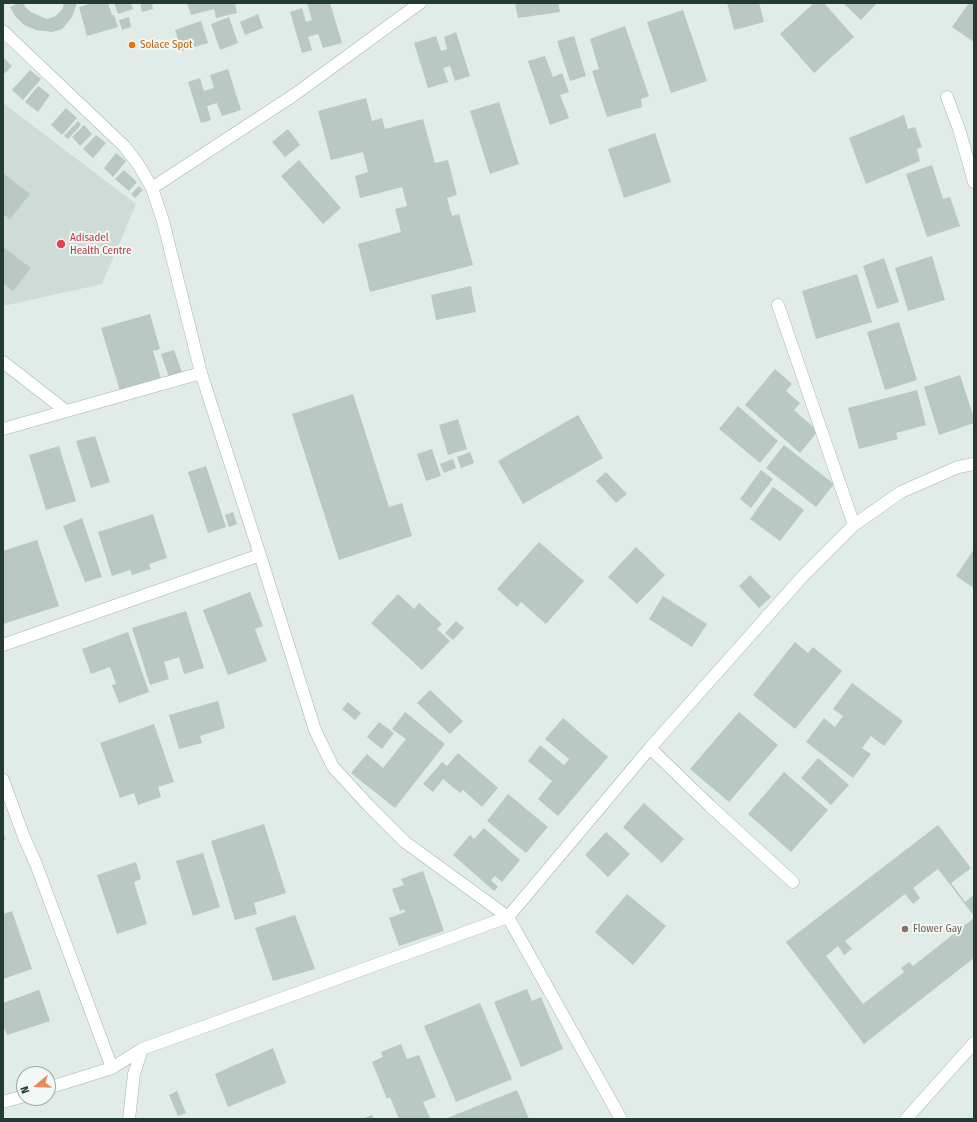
<!DOCTYPE html>
<style>
body{margin:0}
#map{position:relative;width:977px;height:1122px;overflow:hidden;background:#e1ebe7;font-family:"Fira Sans Condensed",sans-serif}
canvas{display:block}
.frame{position:absolute;inset:0;border:4px solid #223b35;pointer-events:none}
.north{position:absolute;left:16px;top:1066px;width:40px;height:40px;box-sizing:border-box;background:#f1f8f5;border:1px solid #9eaca8;border-radius:50%;rotate:251deg;font-size:11px;font-weight:700;line-height:16px;text-align:center;color:#223b35}
.north::after{content:'';display:block;margin:auto;width:14px;height:18px;background:#ed865d;clip-path:polygon(50% 0,100% 100%,50% 72%,0 100%)}
</style>
<div id="map">
<canvas width="977" height="1122"></canvas>
<div class="frame"></div>
<div class="north">N</div>
</div>
<script>
const g = document.querySelector('canvas').getContext('2d');
g.lineJoin = 'round';
function fillPath(path, color) { g.fillStyle = color; g.fill(path, 'evenodd'); }
const toPath = rows => new Path2D(rows.map(r => 'M' + r).join(''));
function strokePath(path, color, width, dash) { g.strokeStyle = color; g.lineWidth = width; g.lineCap = dash ? 'butt' : 'round'; g.setLineDash(dash || []); g.stroke(path); }
function label(font, color, halo, rows, align = 'center') {
  g.font = font + ' "Fira Sans Condensed",sans-serif'; g.lineWidth = 4; g.setLineDash([]); g.textBaseline = 'middle'; g.strokeStyle = halo; g.fillStyle = color; for (const [text, x, y, turn = 0] of rows) {
    g.save(); g.translate(x, y); g.rotate((+turn || 0) * Math.PI / 180); g.textAlign = isNaN(turn) ? turn : align; if (halo) g.strokeText(text, 0, 0); g.fillText(text, 0, 0); g.restore();
  }
}
fillPath(toPath([
 [3,103,136,204,102,284,3,306]
]), '#cfdbd6');
fillPath(toPath([
 [18,3,27,3,24,4,25,7,31,12,47,19,56,16,63,8,64,3,77,3,72,17,62,29,52,32,36,30,24,25,15,16,10,7],
 [92,3,108,3,112,15,114,15,118,27,87,36,79,7],
 [114,3,131,3,133,9,118,14],
 [140,3,152,3,153,9,142,12],
 [187,3,238,3,238,4,235,4,237,13,216,18,214,9,191,15],
 [307,3,330,3,342,43,323,48,318,34,308,37,312,50,302,53,290,12,302,8,306,22,312,20],
 [515,3,558,3,560,12,518,18],
 [727,3,759,3,764,22,734,30],
 [814,3,824,3,854,37,814,73,780,34],
 [843,3,877,3,861,20],
 [969,3,974,3,974,42,952,27],
 [683,10,707,81,671,93,647,22],
 [258,14,263,28,245,35,240,22],
 [129,17,131,27,122,30,119,20],
 [229,17,238,43,220,50,211,24],
 [201,21,208,43,182,51,175,30],
 [625,26,649,96,641,99,642,107,607,117,592,71,599,69,590,39],
 [456,32,470,76,455,81,450,66,443,68,448,82,428,88,414,43,436,36,441,51,447,49,444,37],
 [574,36,586,76,570,81,557,41],
 [545,56,553,77,562,73,569,92,560,95,569,118,550,125,528,61],
 [3,57,12,66,3,75],
 [228,69,241,110,222,116,217,103,207,106,211,120,201,123,188,82,200,78,204,91,214,88,210,75],
 [30,70,41,79,23,100,12,90],
 [38,86,50,95,38,112,25,102],
 [366,98,372,121,382,118,385,129,423,119,435,163,448,160,457,195,447,198,452,216,459,214,473,265,370,292,358,244,401,232,395,209,407,206,402,187,360,198,355,176,368,172,363,152,331,160,318,111],
 [499,102,519,164,490,174,470,111],
 [66,108,77,118,62,135,51,125],
 [904,115,908,129,915,127,922,147,917,149,920,161,866,184,849,138],
 [78,121,81,125,68,139,64,136],
 [84,125,92,134,80,146,72,137],
 [288,129,300,145,285,157,272,142],
 [655,133,671,182,624,198,608,149],
 [96,135,106,143,93,158,83,149],
 [116,153,126,161,113,177,104,168],
 [299,160,341,208,323,224,281,176],
 [932,165,943,199,950,197,960,226,927,237,906,174],
 [124,170,137,182,129,191,115,179],
 [3,173,30,194,10,219,3,214],
 [139,186,143,190,135,198,131,194],
 [3,247,31,268,13,291,3,283],
 [932,256,945,300,908,311,895,268],
 [884,258,899,302,877,309,863,266],
 [857,274,872,322,816,339,802,291],
 [471,286,476,312,436,320,431,295],
 [150,314,160,349,153,351,162,382,121,394,101,328],
 [899,322,917,380,885,390,867,332],
 [174,350,182,372,169,377,161,354],
 [775,369,792,384,786,391,800,403,794,410,818,431,800,453,745,405],
 [960,375,974,418,974,423,939,435,924,387],
 [917,390,926,425,896,433,898,439,859,449,848,408],
 [353,394,389,507,402,503,412,536,339,560,292,414],
 [738,406,778,441,760,463,719,429],
 [578,415,603,458,523,504,498,461],
 [458,419,467,449,448,455,439,425],
 [95,436,110,482,91,488,76,441],
 [784,445,834,484,816,507,766,468],
 [59,446,76,501,46,510,29,455],
 [432,449,441,476,426,481,417,454],
 [470,452,474,463,461,468,457,457],
 [453,459,456,468,444,473,440,464],
 [206,466,226,527,208,533,188,472],
 [761,470,773,479,751,508,740,499],
 [606,472,627,494,616,503,596,481],
 [773,487,804,510,780,541,750,519],
 [233,512,237,524,229,527,225,515],
 [153,514,167,558,149,564,151,569,132,575,130,570,112,576,98,532],
 [82,518,102,577,85,582,63,526],
 [37,540,59,606,3,624,3,551],
 [539,542,584,581,546,624,521,602,517,607,497,589],
 [636,547,665,575,637,604,608,577],
 [974,549,974,588,956,576],
 [750,575,771,597,759,608,739,586],
 [250,592,263,626,255,629,267,661,228,675,203,610],
 [398,594,414,609,419,603,442,624,437,629,450,641,422,670,371,623],
 [663,596,707,624,692,647,649,619],
 [186,611,204,668,184,674,179,657,164,662,169,679,150,685,132,628],
 [456,621,464,628,453,640,445,633],
 [128,632,149,692,119,703,112,685,116,684,110,667,91,674,82,649],
 [795,642,808,653,813,647,842,671,795,729,753,695],
 [852,683,903,721,884,746,871,736,862,748,871,754,853,778,806,742,824,718,835,727,843,716,833,709],
 [430,690,463,721,450,734,417,703],
 [218,701,225,728,200,736,202,743,179,749,169,715],
 [348,702,361,713,355,720,342,709],
 [405,712,445,744,395,808,351,773,367,754,383,768,406,739,392,729],
 [739,712,778,745,729,802,690,769],
 [563,718,608,757,558,816,538,799,552,781,528,761,540,745,564,765,569,759,545,739],
 [379,722,394,733,382,749,367,737],
 [154,724,174,782,158,787,161,797,138,805,134,793,120,798,100,743],
 [458,753,498,788,482,807,463,790,460,793,443,779,433,792,423,784,442,762,447,766],
 [818,758,849,785,831,805,801,778],
 [784,772,828,810,791,852,748,814],
 [508,794,548,827,526,853,487,821],
 [644,803,684,839,662,863,623,827],
 [264,824,286,893,254,903,257,914,235,920,211,841],
 [938,825,971,868,951,883,965,902,974,895,974,916,938,869,913,888,920,898,913,904,905,894,845,941,852,949,844,955,838,946,826,956,863,1004,904,972,901,968,909,962,913,966,974,918,974,958,864,1044,786,942],
 [484,828,520,860,502,882,495,876,491,880,498,887,494,891,453,855,470,835,474,839],
 [3,832,6,840,3,841],
 [606,832,630,854,608,877,585,855],
 [203,853,220,907,193,916,176,861],
 [136,862,141,879,134,882,147,924,117,934,97,875],
 [423,871,444,931,399,946,389,918,405,912,404,909,400,911,392,889,404,885,401,879],
 [627,894,666,926,633,965,595,932],
 [12,911,32,969,3,979,3,914],
 [295,915,315,969,273,981,255,928],
 [527,989,532,1001,541,997,563,1049,521,1067,494,1002],
 [39,990,50,1021,7,1035,3,1026,3,1003],
 [480,1003,512,1079,456,1102,424,1026],
 [401,1044,407,1059,419,1055,436,1097,423,1102,430,1118,428,1119,399,1119,390,1097,387,1099,372,1062,383,1057,381,1052],
 [273,1048,286,1083,228,1107,215,1074],
 [517,1090,529,1119,445,1119],
 [177,1091,186,1113,178,1116,169,1095],
 [372,1115,374,1119,362,1119]
]), '#b9c8c3');
const minor = toPath([
 [3,31,124,146,138,164,152,188,163,221,201,373,260,555,315,730,333,767,369,806,405,842,508,917,621,1119],
 [947,97,959,129,974,182],
 [152,188,294,95,420,3],
 [778,305,854,525],
 [3,362,66,411],
 [3,429,201,373],
 [3,645,260,555],
 [650,748,710,806,793,882],
 [3,780,24,837,36,864,112,1068],
 [48,1088,112,1068,142,1049,508,917,650,748,803,576,854,525,901,492,958,467,974,464],
 [3,1102,24,1096],
 [129,1119,134,1074,142,1049],
 [906,1119,974,1043]
]);
strokePath(minor, '#a4b3ae', 13);
strokePath(minor, '#fff', 12);
for (const [x, y, r, color] of [
 [132,45,4,"#e8710a"],
 [61,244,5,"#e0444e"],
 [905,929,4,"#8d6e63"]
]) { const dot = new Path2D(); dot.arc(x, y, r, 0, 2 * Math.PI); g.fillStyle = color; g.fill(dot); strokePath(dot, '#f1f8f5', 1.5); }
label('11px', '#c56008', '#f1f8f5', [
 ["Solace Spot",140,45]
], 'left');
label('11px', '#be3a42', '#f1f8f5', [
 ["Adisadel",70,238],
 ["Health Centre",70,251]
], 'left');
label('11px', '#785e54', '#f1f8f5', [
 ["Flower Gay",913,929]
], 'left');
</script>
